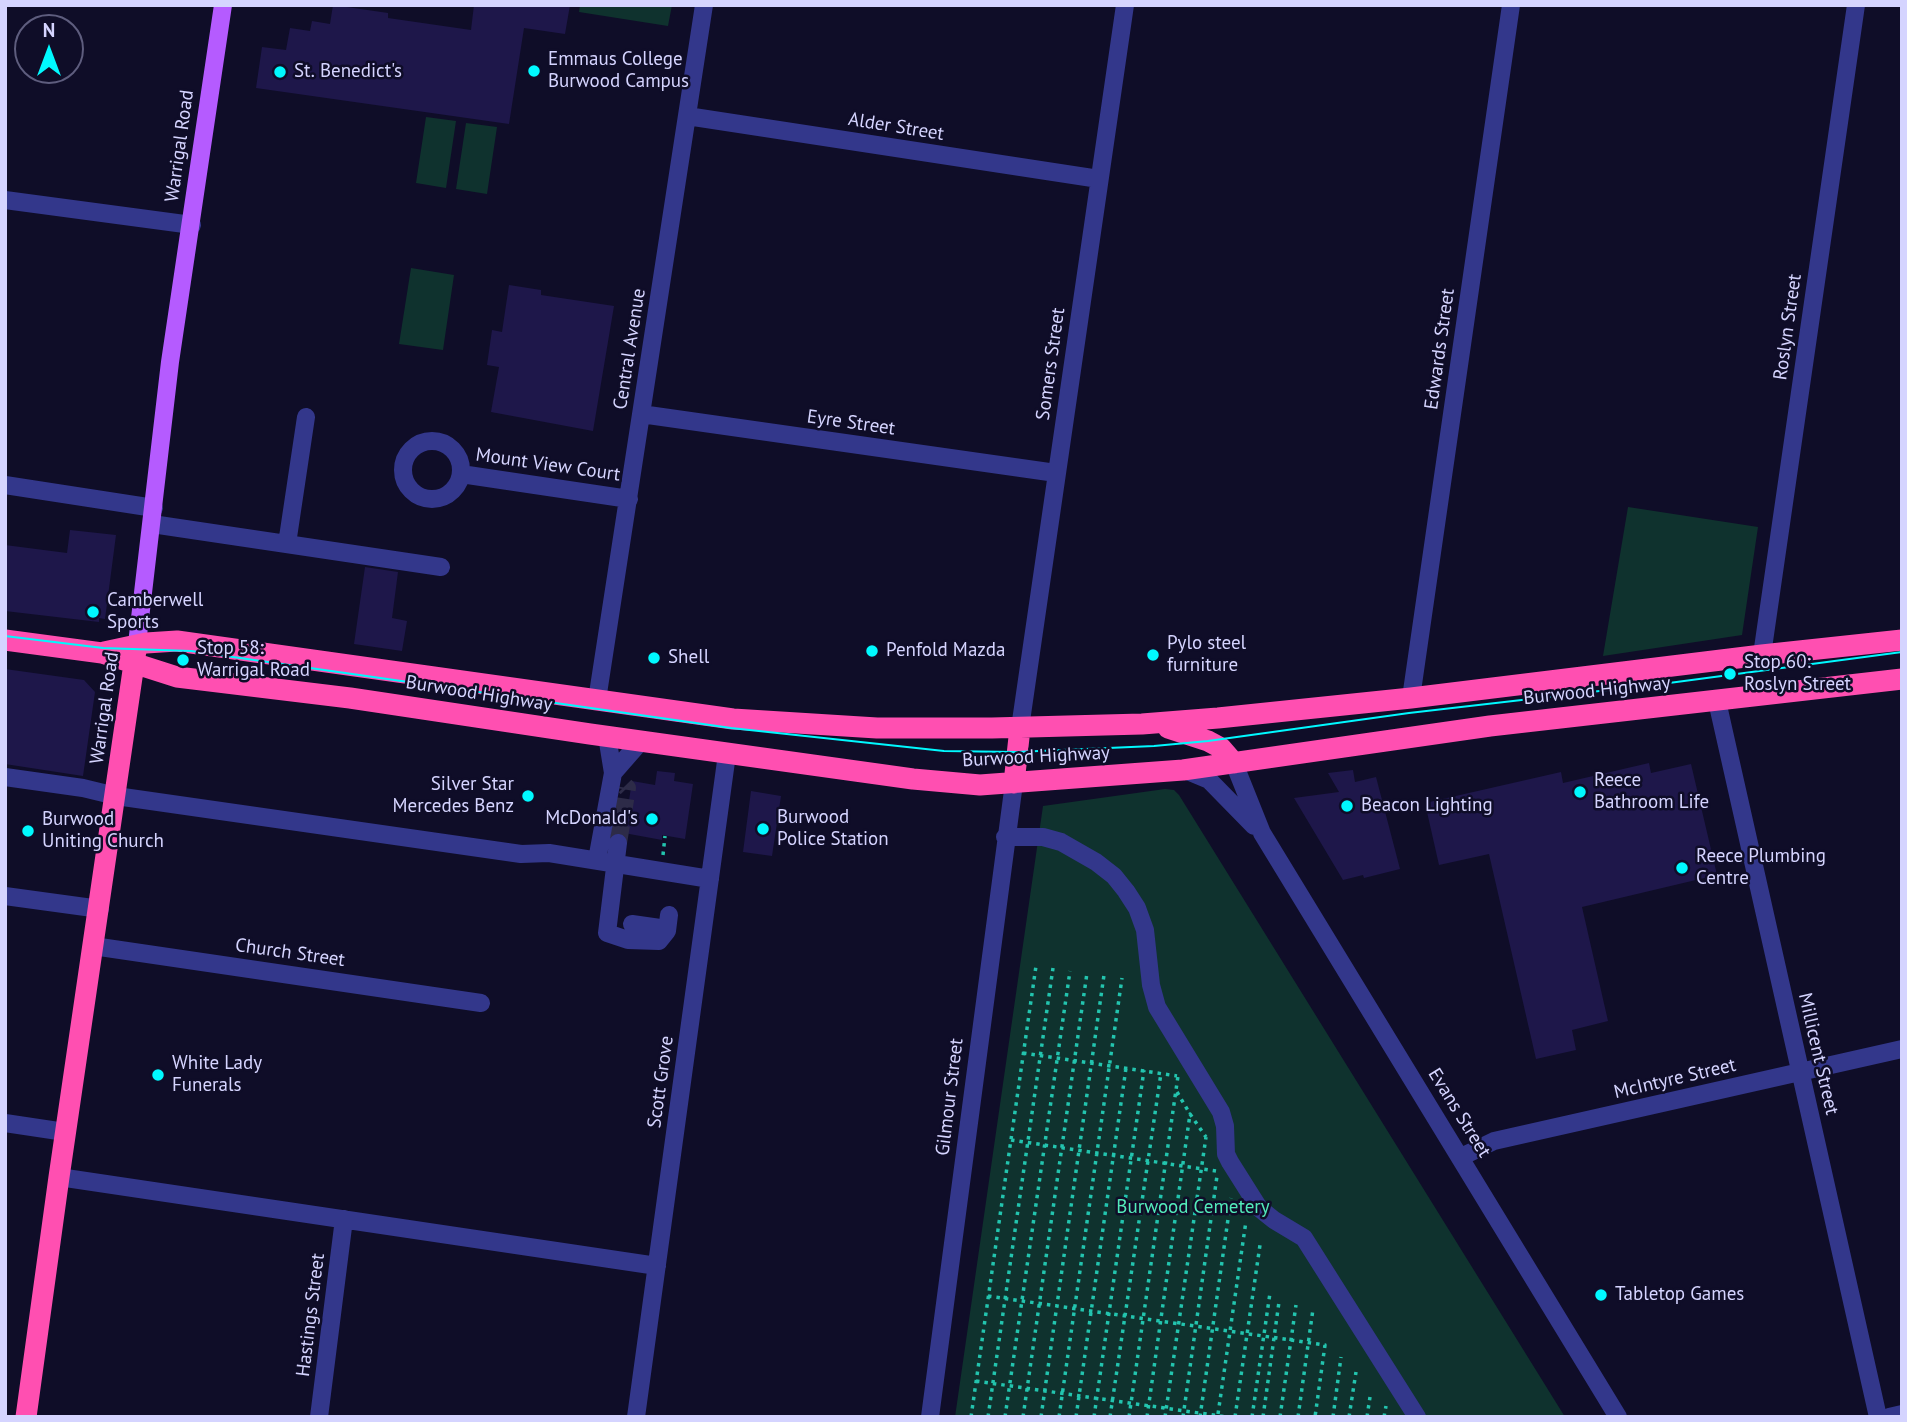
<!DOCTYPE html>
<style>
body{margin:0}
#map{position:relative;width:1907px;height:1422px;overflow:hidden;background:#0f0d28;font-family:"PT Sans",sans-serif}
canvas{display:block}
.frame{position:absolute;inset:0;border:7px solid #d5d4ff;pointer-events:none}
.north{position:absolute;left:14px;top:14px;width:70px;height:70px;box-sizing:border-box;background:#0f0d28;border:2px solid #5e5d7e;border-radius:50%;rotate:0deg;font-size:19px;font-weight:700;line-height:28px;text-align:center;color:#d5d4ff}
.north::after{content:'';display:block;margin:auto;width:24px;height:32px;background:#00f9ff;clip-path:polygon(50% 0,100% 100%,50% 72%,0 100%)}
</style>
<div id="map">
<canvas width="1907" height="1422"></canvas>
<div class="frame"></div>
<div class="north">N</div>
</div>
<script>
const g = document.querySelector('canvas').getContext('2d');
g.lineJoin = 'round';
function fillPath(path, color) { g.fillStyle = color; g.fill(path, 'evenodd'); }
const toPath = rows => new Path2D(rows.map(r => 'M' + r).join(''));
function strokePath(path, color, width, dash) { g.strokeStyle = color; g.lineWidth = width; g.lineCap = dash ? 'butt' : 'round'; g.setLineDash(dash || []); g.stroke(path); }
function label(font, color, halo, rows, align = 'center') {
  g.font = font + ' "PT Sans",sans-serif'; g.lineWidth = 5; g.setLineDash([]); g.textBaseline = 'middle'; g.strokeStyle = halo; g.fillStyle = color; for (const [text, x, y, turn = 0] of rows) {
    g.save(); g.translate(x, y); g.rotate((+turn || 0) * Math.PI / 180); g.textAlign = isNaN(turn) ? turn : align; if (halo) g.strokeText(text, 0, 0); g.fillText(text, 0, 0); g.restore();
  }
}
fillPath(toPath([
 [580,5,672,5,668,26,579,12],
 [426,117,456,121,446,188,416,183],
 [466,123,497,127,487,194,456,189],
 [411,268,454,275,443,350,399,344],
 [1628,507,1758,527,1742,635,1603,656],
 [1165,789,1174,790,1179,795,1565,1417,955,1417,1043,806]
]), '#0f322e');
fillPath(toPath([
 [333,5,388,13,388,18,471,30,474,5,570,5,565,34,524,28,509,124,256,88,262,47,286,50,290,28,310,31,312,21,330,24],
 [509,285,541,290,541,295,614,306,593,431,491,412,499,367,487,365,492,330,502,332],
 [70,530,116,535,105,619,99,618,99,622,5,611,5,545,67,553],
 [365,567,398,572,392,618,407,621,402,651,354,644],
 [5,669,84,680,95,692,83,776,5,764],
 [1649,763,1651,773,1691,764,1717,875,1582,907,1608,1021,1572,1030,1576,1050,1536,1059,1489,854,1439,865,1425,803,1561,772,1563,783],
 [1353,770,1355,782,1376,777,1400,869,1364,878,1363,875,1343,880,1294,798,1339,792,1328,773],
 [657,771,675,773,674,781,693,784,685,839,662,835,662,840,624,833,632,781,655,785],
 [751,791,781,796,772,856,743,852]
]), '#1e174a');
strokePath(toPath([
 [618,843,627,788,625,786]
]), '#2d2b48', 18, [18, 9]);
strokePath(toPath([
 [663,855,665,836],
 [1023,1053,1177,1076],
 [1177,1092,1190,1114],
 [1011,1140,1216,1171],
 [988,1296,1325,1345,1315,1417],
 [976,1381,1227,1417],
 [1218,1414,1246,1221],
 [971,1417,1036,966],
 [988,1417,1053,968],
 [1005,1417,1070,971],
 [1023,1417,1087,973],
 [1041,1417,1104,975],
 [1059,1417,1122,978],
 [1076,1417,1126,1068],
 [1094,1417,1144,1070],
 [1110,1417,1161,1073],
 [1129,1417,1178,1076],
 [1147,1417,1190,1114,1206,1137],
 [1165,1417,1206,1137],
 [1183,1417,1217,1176],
 [1200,1417,1231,1198],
 [1235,1417,1260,1245],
 [1252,1417,1270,1293],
 [1263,1417,1279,1302],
 [1280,1417,1296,1305],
 [1298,1417,1313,1309],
 [1333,1417,1341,1357],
 [1349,1417,1356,1372],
 [1367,1417,1370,1397],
 [1384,1417,1386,1406]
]), '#23c4ae', 3.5, [3.5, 5]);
strokePath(toPath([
 [687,116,1099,179],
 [5,200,192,225],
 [641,414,1056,473],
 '403 470a29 29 0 1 1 58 0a29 29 0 1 1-58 0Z',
 [461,474,629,499],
 [5,485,154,508],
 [152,524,441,567],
 [287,544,306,417],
 [1762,655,1856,5],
 [1411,698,1511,5],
 [597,700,704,5],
 [1717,701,1878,1417],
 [1020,728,1125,5],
 [1234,763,1262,833,1618,1417],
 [1185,770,1209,780,1254,826],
 [613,773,641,741],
 [5,777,83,788,116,796,521,854,549,853,710,879],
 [1005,837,1043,837,1061,842,1096,862,1114,876,1126,891,1137,908,1145,930,1151,985,1157,1007,1221,1112,1225,1126,1226,1154,1230,1162,1259,1208,1274,1220,1304,1238,1417,1417],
 [618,843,607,933,628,940,659,941,667,931,669,915],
 [597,860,613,773,607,736],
 [5,896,100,909],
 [632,924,667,929],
 [93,946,481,1003],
 [5,1123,65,1132],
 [1461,1157,1494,1141,1902,1049],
 [59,1177,657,1266],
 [319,1417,344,1219],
 [636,1417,727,754],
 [930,1417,1014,783],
 [1889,1417,1902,1414]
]), '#33378b', 18);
strokePath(toPath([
 [137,644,170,362,223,5]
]), '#b55bff', 18);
strokePath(toPath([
 [5,640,102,653,177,677,350,698,590,734,913,779,980,785,1183,770,1490,726,1902,679],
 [104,652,146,643,177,641,733,719,877,728,992,728,1142,724,1218,718,1411,698,1762,655,1902,640],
 [1168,728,1208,741,1221,748,1234,763],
 [1014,783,1020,728],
 [26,1417,59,1177,136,650]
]), '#ff4fb1', 21);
strokePath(toPath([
 [5,636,103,648,191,651,731,728,944,751,1016,752,1154,746,1208,741,1409,713,1669,683,1902,652]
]), '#00f9ff', 2);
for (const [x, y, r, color] of [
 [534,71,7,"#00f9ff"],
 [280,72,7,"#00f9ff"],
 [93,612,7,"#00f9ff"],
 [872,651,7,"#00f9ff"],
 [1153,655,7,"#00f9ff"],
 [654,658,7,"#00f9ff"],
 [183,660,7,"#00f9ff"],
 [1730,674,7,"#00f9ff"],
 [1580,792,7,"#00f9ff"],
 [528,796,7,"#00f9ff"],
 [1347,806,7,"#00f9ff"],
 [652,819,7,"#00f9ff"],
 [763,829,7,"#00f9ff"],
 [28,831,7,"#00f9ff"],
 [1682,868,7,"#00f9ff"],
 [158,1075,7,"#00f9ff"],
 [1601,1295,7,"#00f9ff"]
]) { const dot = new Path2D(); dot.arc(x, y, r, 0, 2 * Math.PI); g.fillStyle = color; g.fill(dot); strokePath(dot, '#0f0d28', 2.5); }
label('19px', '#d5d4ff', '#0f0d28', [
 ["Emmaus College",548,60],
 ["Burwood Campus",548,82],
 ["St. Benedict's",294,72],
 ["Camberwell",107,601],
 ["Sports",107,623],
 ["Pylo steel",1167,644],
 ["furniture",1167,666],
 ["Stop 58:",197,649],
 ["Warrigal Road",197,671],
 ["Penfold Mazda",886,651],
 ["Shell",668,658],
 ["Stop 60:",1744,663],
 ["Roslyn Street",1744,685],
 ["Reece",1594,781],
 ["Bathroom Life",1594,803],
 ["Silver Star",514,785,"right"],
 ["Mercedes Benz",514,807,"right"],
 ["Beacon Lighting",1361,806],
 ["Burwood",777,818],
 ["Police Station",777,840],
 ["McDonald's",638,819,"right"],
 ["Burwood",42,820],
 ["Uniting Church",42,842],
 ["Reece Plumbing",1696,857],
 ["Centre",1696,879],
 ["White Lady",172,1064],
 ["Funerals",172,1086],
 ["Tabletop Games",1615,1295]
], 'left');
label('19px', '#d5d4ff', '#0f0d28', [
 ["Alder Street",896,127,9],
 ["Warrigal Road",180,146,-82],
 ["Roslyn Street",1788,327,-82],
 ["Central Avenue",630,349,-81],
 ["Edwards Street",1440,349,-82],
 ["Somers Street",1051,364,-82],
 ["Eyre Street",851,423,8],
 ["Mount View Court",548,465,8],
 ["Burwood Highway",1597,691,-6],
 ["Burwood Highway",479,694,9],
 ["Warrigal Road",105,708,-82],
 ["Burwood Highway",1036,757,-3],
 ["Church Street",290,953,8],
 ["Millicent Street",1818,1054,77],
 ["McIntyre Street",1675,1079,-13],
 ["Scott Grove",661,1082,-82],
 ["Gilmour Street",950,1097,-83],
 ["Evans Street",1459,1113,58],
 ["Hastings Street",311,1315,-83]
]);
label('19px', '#53ebba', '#0f0d28', [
 ["Burwood Cemetery",1193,1208]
]);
</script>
